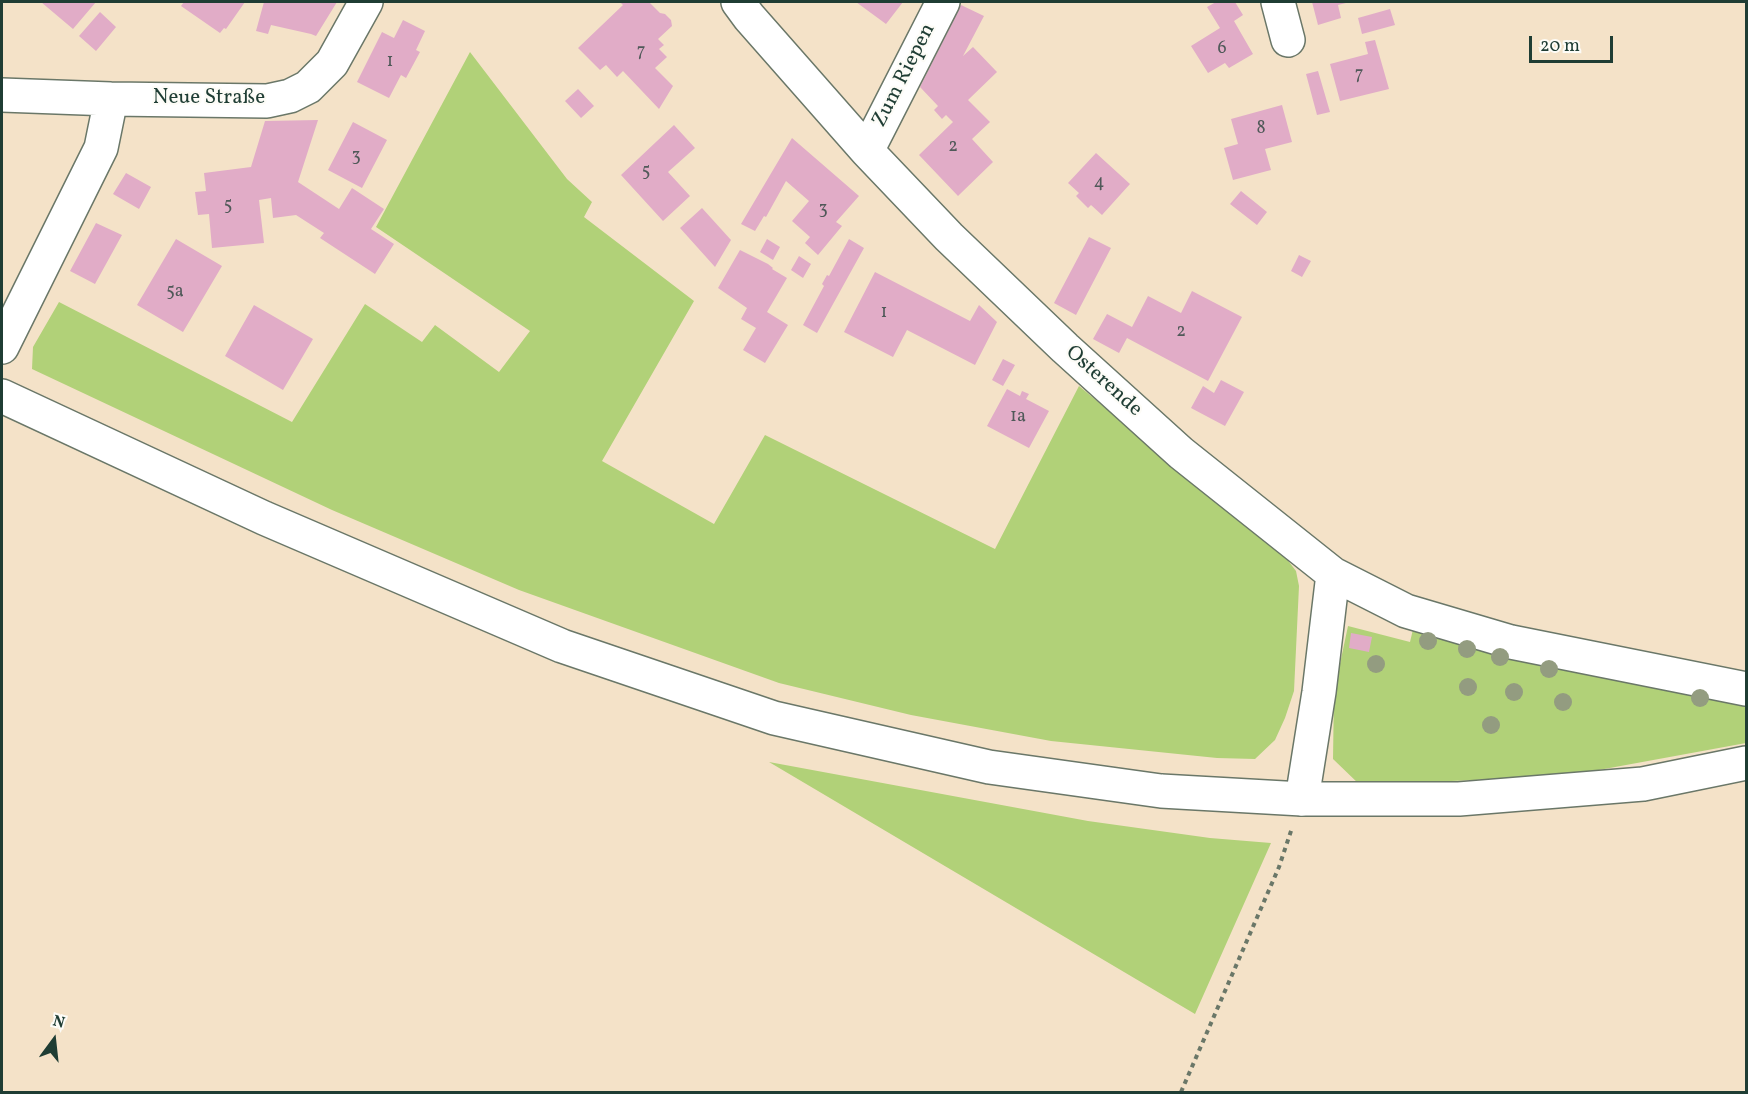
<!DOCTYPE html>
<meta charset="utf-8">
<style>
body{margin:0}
#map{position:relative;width:1748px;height:1094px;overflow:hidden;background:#f4e2c8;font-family:Vollkorn,serif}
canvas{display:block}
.frame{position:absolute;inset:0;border:3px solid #1f3d34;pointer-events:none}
.north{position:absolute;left:24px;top:1010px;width:60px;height:60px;-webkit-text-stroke:4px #fdfcf7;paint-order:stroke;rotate:15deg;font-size:16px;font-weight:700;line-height:24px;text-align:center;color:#1f3d34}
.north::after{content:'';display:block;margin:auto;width:21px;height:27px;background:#1f3d34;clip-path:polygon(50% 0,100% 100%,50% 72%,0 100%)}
.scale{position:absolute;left:1529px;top:36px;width:84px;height:27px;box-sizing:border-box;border:3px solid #1f3d34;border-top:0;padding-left:8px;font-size:18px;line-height:21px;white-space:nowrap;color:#1f3d34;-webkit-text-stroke:4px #fdfcf7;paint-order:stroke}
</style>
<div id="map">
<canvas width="1748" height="1094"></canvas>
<div class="frame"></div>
<div class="north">N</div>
<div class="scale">20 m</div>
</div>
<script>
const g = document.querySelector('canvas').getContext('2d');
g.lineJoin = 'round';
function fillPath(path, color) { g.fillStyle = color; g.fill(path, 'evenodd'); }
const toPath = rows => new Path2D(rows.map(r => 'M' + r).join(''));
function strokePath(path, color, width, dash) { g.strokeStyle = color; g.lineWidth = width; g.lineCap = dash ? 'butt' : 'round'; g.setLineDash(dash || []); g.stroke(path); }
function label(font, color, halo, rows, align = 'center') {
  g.font = font + ' Vollkorn,serif'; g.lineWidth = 4.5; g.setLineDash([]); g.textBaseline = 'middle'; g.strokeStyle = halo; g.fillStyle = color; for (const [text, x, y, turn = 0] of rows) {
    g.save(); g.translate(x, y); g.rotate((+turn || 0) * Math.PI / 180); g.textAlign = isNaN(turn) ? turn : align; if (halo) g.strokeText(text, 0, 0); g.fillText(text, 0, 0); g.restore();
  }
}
fillPath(toPath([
 [470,52,567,179,592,202,584,217,694,301,602,461,714,524,765,435,995,549,1079,386,1286,558,1296,571,1299,586,1294,691,1285,718,1275,740,1255,759,1217,758,1051,741,911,715,779,683,519,590,332,510,32,369,33,347,59,302,292,422,365,304,422,342,435,325,499,372,530,331,376,227],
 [1415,621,1746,696,1746,743,1566,776,1360,785,1333,759,1334,692,1348,626,1410,642],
 [769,762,1088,821,1210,838,1271,843,1195,1014]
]), '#b1d178');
fillPath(toPath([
 [41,2,96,2,73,29],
 [184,2,245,2,226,29,224,28,220,33,181,6],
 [264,2,337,2,316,36,311,34,271,25,268,34,256,31],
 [620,2,649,2,660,13,665,14,671,20,672,26,658,39,664,45,659,49,667,57,655,68,673,86,659,109,623,71,617,77,606,65,600,70,578,48,623,5],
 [856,2,903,2,886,24],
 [1216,2,1235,2,1243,15,1234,21,1253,54,1229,68,1225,63,1208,73,1191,46,1220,28,1207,7],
 [1312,2,1350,2,1338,5,1341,18,1318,25],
 [961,5,984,16,963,56,973,47,997,72,968,100,990,122,972,139,993,162,958,196,919,155,953,122,946,115,942,119,934,110,938,106,920,87],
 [1390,9,1395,25,1362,34,1358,18],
 [100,12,116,27,96,51,79,36],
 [403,20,425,31,416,50,420,52,406,78,401,75,389,98,357,82,382,32,394,38],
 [1375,40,1389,89,1340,101,1330,64,1368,54,1365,42],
 [1318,71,1330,112,1317,115,1306,74],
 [578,89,594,106,581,118,565,101],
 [1282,105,1292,142,1265,149,1271,170,1233,180,1224,148,1238,144,1231,119],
 [318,120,298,182,339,209,352,188,384,209,371,229,394,244,375,274,320,238,324,233,296,215,273,218,271,198,259,200,264,243,212,248,209,214,198,215,195,192,206,191,204,173,251,167,265,121],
 [353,122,387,140,362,188,328,170],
 [674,125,695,148,668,172,690,196,663,221,621,175],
 [792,138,859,196,836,222,842,226,818,255,805,243,810,237,792,221,809,201,786,181,766,217,764,216,755,231,741,224],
 [1096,153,1130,184,1102,215,1091,205,1088,208,1076,196,1079,193,1068,183],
 [126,173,151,187,139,209,113,194],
 [1241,191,1267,212,1257,225,1230,204],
 [702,208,731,240,715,267,680,228],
 [96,223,122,235,95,284,70,271],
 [1089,237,1111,248,1076,315,1054,303],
 [176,239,222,266,183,332,137,305],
 [767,239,780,247,773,260,760,252],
 [849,239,864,248,817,333,803,325,824,286,822,284,827,275,829,276],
 [740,250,768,264,773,268,772,269,787,278,767,312,788,325,765,363,743,350,756,328,741,319,747,308,718,288],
 [1299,255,1311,261,1302,277,1291,271],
 [799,256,811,264,803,278,791,270],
 [875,272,970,321,979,305,997,322,975,365,907,330,893,357,844,332],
 [1192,291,1242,317,1208,381,1127,338,1119,353,1093,339,1107,314,1132,327,1148,296,1181,313],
 [254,305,313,339,283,390,225,356],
 [1003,359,1015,365,1003,386,992,380],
 [1221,380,1244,392,1225,426,1191,408,1203,386,1214,393],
 [1007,389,1020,396,1022,391,1029,394,1026,399,1049,411,1029,448,987,426],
 [1351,633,1372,637,1369,652,1349,648]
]), '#e1acc7');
const minor = toPath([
 [738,2,749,17,867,151,949,237,1065,348,1181,453,1333,574,1406,611,1511,642,1746,689],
 [1278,2,1288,40],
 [2,95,111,99,267,101,290,96,308,87,332,63,366,2],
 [867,151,943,2],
 [2,347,101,148,111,99],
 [1302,799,1319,692,1333,574]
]);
const major = toPath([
 [2,396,264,518,562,646,774,718,989,767,1161,791,1302,799,1459,799,1643,784,1746,763]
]);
strokePath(minor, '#6a7768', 36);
strokePath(major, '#6a7768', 36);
strokePath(toPath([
 [1181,1092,1279,867,1292,828]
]), '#6a7768', 4, [4.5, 4.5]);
strokePath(minor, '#fff', 33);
strokePath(major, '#fff', 33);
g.fillStyle = '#939c80';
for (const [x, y] of [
 [1428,641],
 [1467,649],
 [1500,657],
 [1376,664],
 [1549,669],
 [1468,687],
 [1514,692],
 [1700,698],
 [1563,702],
 [1491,725]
]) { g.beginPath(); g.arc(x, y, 9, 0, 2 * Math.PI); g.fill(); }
label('18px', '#505959', null, [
 ["6",1222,50],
 ["7",641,53],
 ["1",390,63],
 ["7",1359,76],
 ["8",1261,130],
 ["2",953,148],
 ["3",356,158],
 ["5",646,173],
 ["4",1099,184],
 ["5",228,207],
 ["3",823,211],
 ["5a",175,293],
 ["1",884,314],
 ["2",1181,333],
 ["1a",1018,418]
]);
label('21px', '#1f3d34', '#fdfcf7', [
 ["Zum Riepen",905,76,-63],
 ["Neue Straße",209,99],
 ["Osterende",1103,382,42]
]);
</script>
